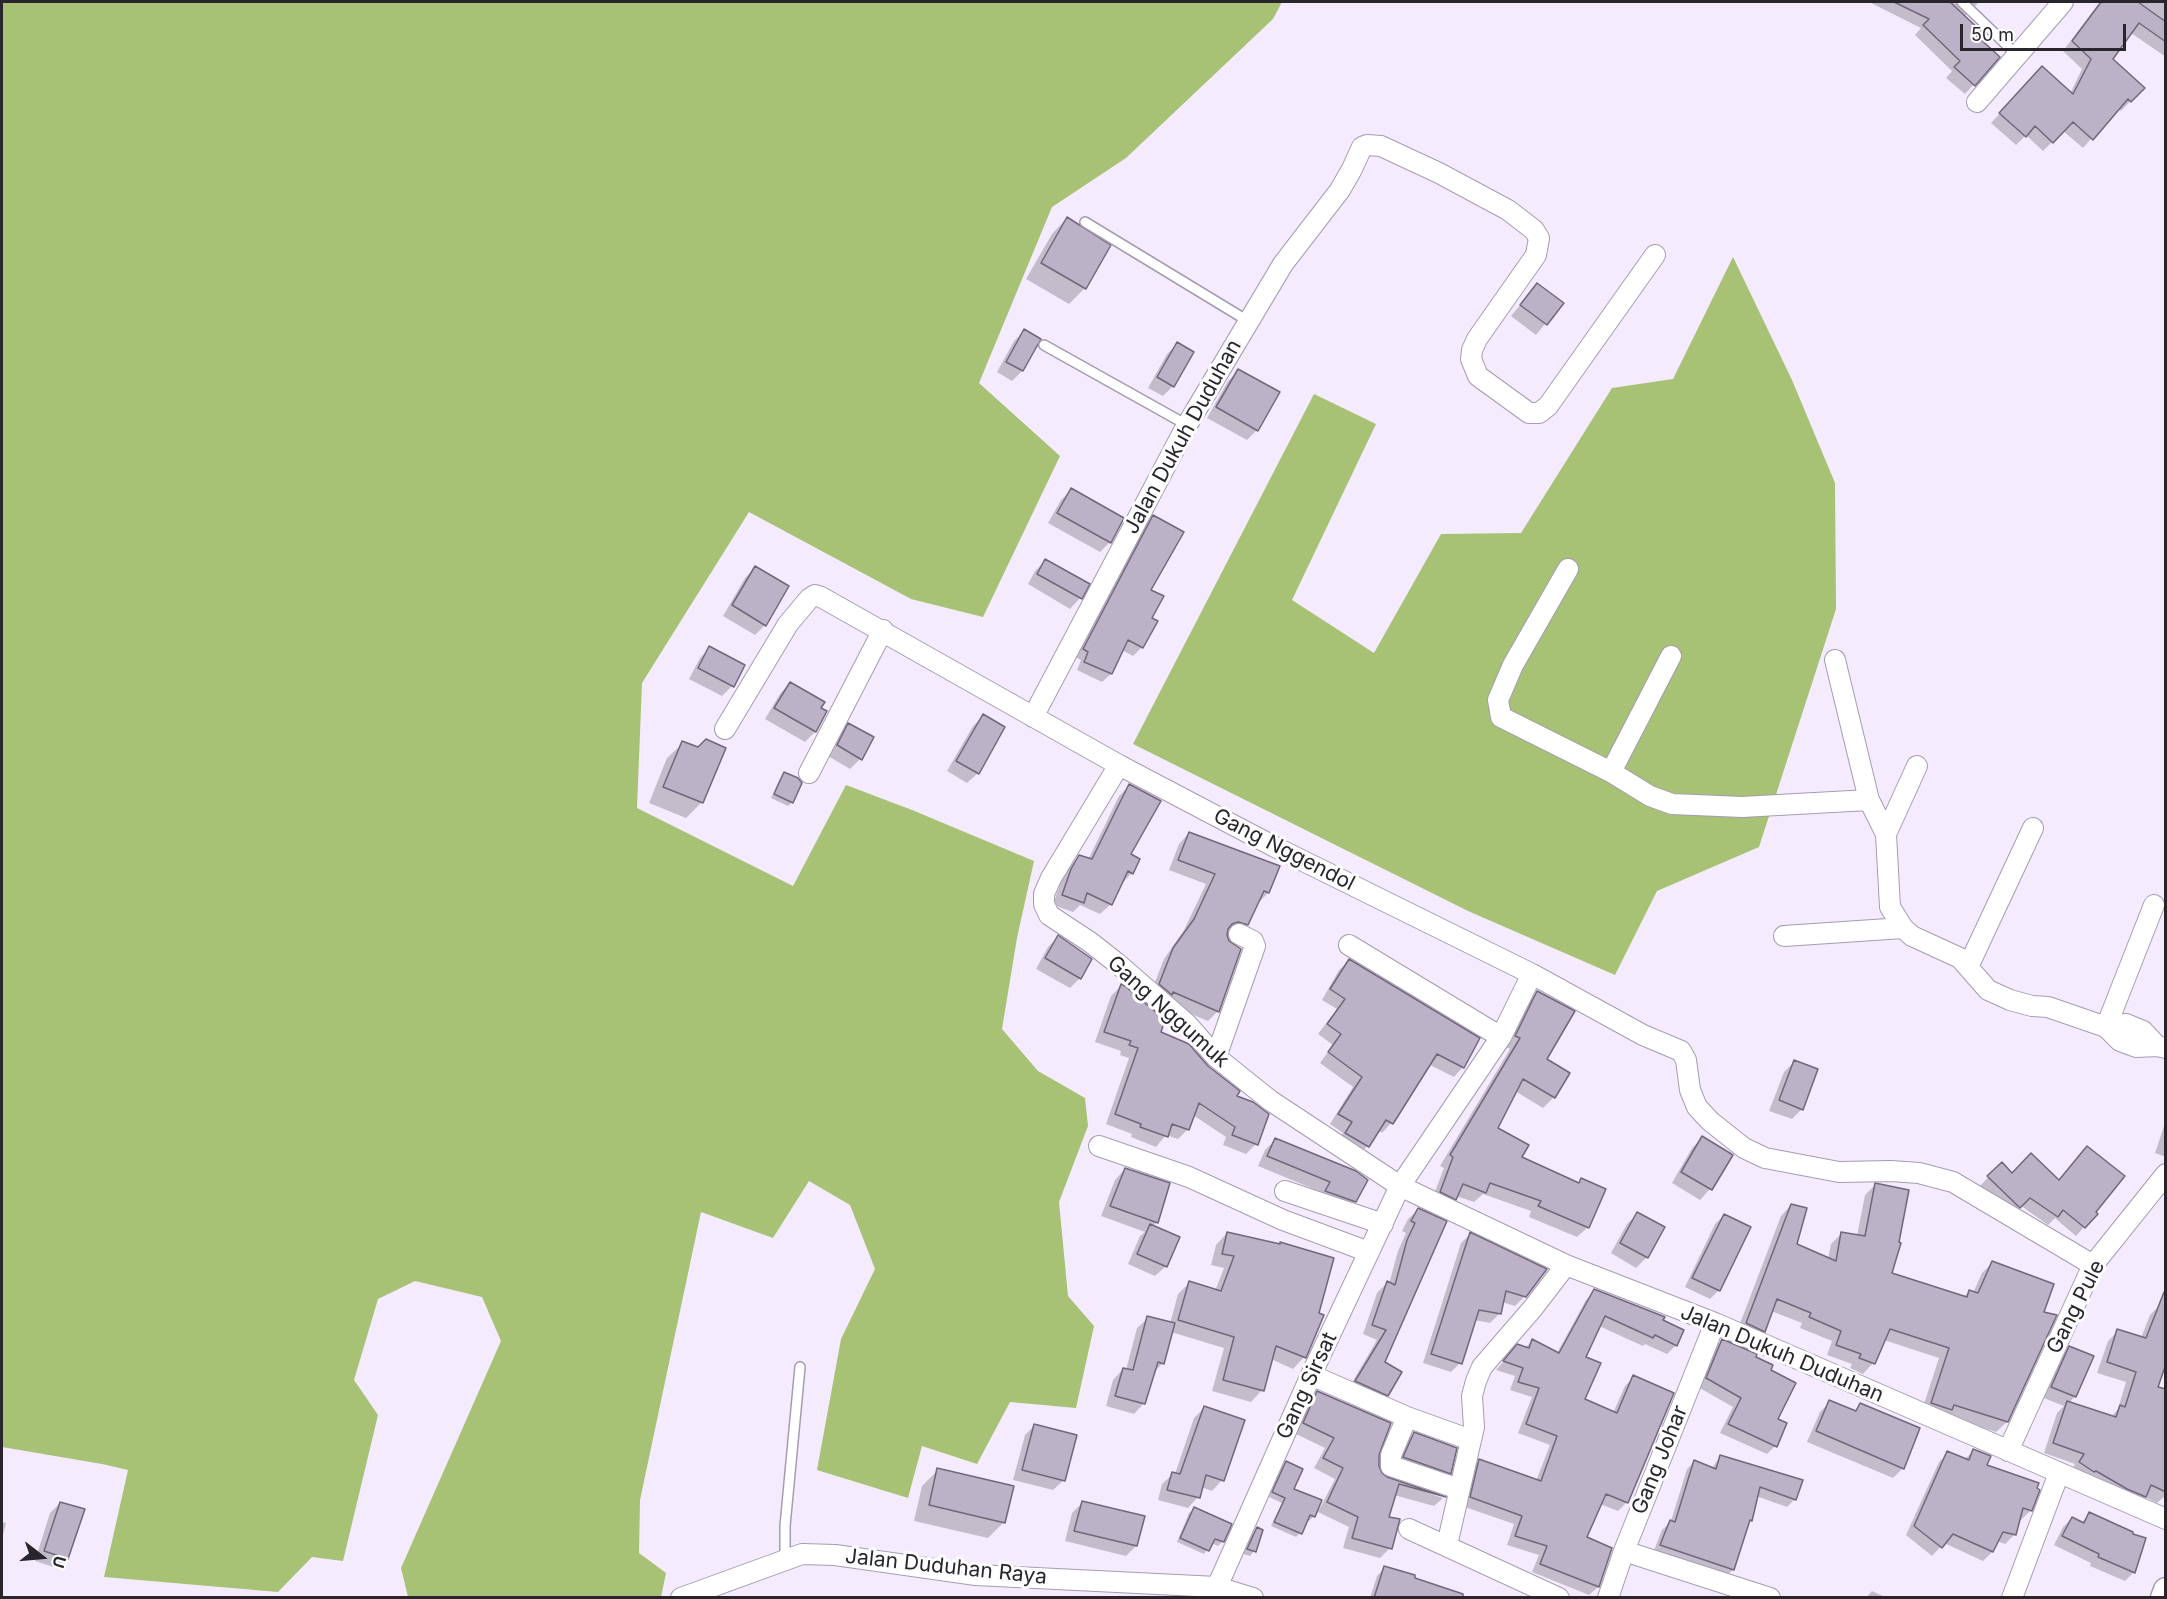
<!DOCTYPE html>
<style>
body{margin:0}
#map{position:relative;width:2167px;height:1599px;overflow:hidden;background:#f4ecfe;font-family:Inter,sans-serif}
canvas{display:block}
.frame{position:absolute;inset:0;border:3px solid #28252d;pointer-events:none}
.north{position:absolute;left:12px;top:1527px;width:60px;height:60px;-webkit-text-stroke:4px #fdfdfd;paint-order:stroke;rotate:106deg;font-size:16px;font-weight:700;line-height:24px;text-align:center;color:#28252d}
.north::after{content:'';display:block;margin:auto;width:21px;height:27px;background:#28252d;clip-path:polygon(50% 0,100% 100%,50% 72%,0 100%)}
.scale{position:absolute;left:1960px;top:24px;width:166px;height:27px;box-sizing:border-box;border:3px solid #28252d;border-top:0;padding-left:8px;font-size:18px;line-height:21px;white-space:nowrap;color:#28252d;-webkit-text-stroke:4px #fdfdfd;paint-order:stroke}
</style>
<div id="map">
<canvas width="2167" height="1599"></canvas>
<div class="frame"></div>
<div class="north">U</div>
<div class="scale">50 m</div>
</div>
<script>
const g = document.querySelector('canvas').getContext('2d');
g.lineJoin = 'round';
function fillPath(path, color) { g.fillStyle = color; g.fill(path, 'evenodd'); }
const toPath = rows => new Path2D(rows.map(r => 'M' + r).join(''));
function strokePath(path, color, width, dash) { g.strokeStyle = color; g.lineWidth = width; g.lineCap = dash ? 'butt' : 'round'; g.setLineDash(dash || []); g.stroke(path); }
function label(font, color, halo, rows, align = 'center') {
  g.font = font + ' Inter,sans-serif'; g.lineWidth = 6; g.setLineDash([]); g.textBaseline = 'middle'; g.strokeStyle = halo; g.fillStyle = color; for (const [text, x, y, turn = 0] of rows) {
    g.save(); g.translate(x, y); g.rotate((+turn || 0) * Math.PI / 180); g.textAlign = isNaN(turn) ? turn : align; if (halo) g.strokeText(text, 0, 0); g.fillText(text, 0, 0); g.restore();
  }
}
fillPath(toPath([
 [2,2,1282,2,1273,19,1126,158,1052,207,979,383,1060,456,983,617,911,599,749,512,642,683,637,808,793,886,846,785,912,810,1034,861,1017,938,1002,1029,1038,1071,1085,1098,1088,1126,1059,1202,1068,1296,1094,1326,1076,1408,1010,1402,977,1464,922,1446,908,1498,817,1470,841,1339,875,1269,850,1205,809,1181,773,1238,701,1212,640,1500,639,1553,666,1573,661,1597,408,1597,401,1568,501,1341,482,1297,415,1281,378,1299,354,1380,378,1415,343,1561,312,1557,278,1592,104,1577,128,1470,102,1464,2,1447],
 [1733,257,1792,380,1835,483,1836,609,1759,847,1657,891,1615,975,1468,911,1133,744,1314,394,1376,424,1292,600,1374,653,1441,534,1521,533,1612,388,1673,379]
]), '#a7c175');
fillPath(toPath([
 [1869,2,1979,2,1965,16,1974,36,1998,57,1965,94,1946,78,1952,71,1915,35,1921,28],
 [2100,2,2166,2,2166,57,2131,33,2111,59,2143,88,2121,111,2118,108,2083,148,2063,131,2043,151,2026,135,2016,145,1991,123,2033,78,2070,94,2082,69,2063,51],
 [1067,218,1085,288,1069,304,1026,279,1052,234],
 [1537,285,1562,303,1536,335,1511,316],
 [1024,331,1039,340,1022,371,1012,381,997,372,1014,341],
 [1177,344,1173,386,1163,396,1148,388,1167,354],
 [1238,371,1257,430,1247,440,1207,418,1228,381],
 [1071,490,1110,542,1100,552,1048,523,1061,500],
 [1153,517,1149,619,1155,622,1142,647,1133,656,1122,650,1111,674,1102,682,1077,670,1081,660,1075,657,1145,525],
 [1045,561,1088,584,1080,598,1070,609,1028,584,1035,571],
 [755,568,765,625,755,635,723,616,745,578],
 [710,648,732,686,722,696,689,679,700,658],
 [790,683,819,708,815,732,805,742,765,719,780,694],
 [983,716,978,773,967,783,947,771,973,726],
 [849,725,860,759,850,769,828,756,839,735],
 [683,743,702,802,686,818,649,803,667,758],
 [785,774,792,802,788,806,771,798,780,778],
 [1129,786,1129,855,1132,873,1122,883,1111,904,1100,914,1080,905,1073,912,1053,905,1061,881,1069,867,1079,857,1088,860,1119,796],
 [1189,833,1268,893,1258,903,1247,924,1237,935,1226,932,1218,1011,1208,1021,1163,1002,1150,995,1164,959,1184,930,1206,884,1169,870,1179,844],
 [1058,937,1080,978,1070,988,1036,969,1048,947],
 [1349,961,1463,1067,1454,1077,1428,1064,1391,1123,1382,1133,1378,1130,1367,1146,1358,1156,1337,1143,1343,1133,1330,1124,1353,1087,1320,1063,1333,1045,1318,1034,1337,1009,1322,1000,1339,970],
 [1121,986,1159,1033,1235,1096,1256,1144,1246,1154,1223,1145,1226,1137,1193,1115,1188,1129,1178,1139,1166,1135,1156,1147,1131,1137,1132,1134,1106,1124,1129,1058,1120,1055,1121,1051,1095,1042,1111,996],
 [1538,992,1545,1059,1568,1073,1553,1098,1543,1108,1515,1091,1496,1129,1520,1157,1577,1184,1582,1179,1588,1227,1577,1237,1529,1217,1531,1211,1483,1194,1474,1202,1456,1196,1445,1209,1431,1202,1444,1168,1440,1166,1510,1049,1506,1047,1527,1003],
 [1794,1062,1802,1109,1792,1119,1769,1111,1784,1072],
 [2166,1120,2166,1157,2155,1153],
 [1702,1138,1731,1155,1710,1189,1700,1200,1672,1183,1692,1148],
 [1275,1140,1355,1173,1355,1201,1345,1212,1316,1202,1321,1192,1258,1166,1265,1150],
 [2001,1164,2012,1175,2094,1212,2084,1227,2076,1236,2055,1218,2048,1225,2020,1205,2010,1215,1980,1186],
 [1125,1169,1157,1222,1152,1227,1166,1266,1155,1276,1128,1264,1140,1236,1145,1232,1101,1216,1115,1180],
 [1875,1185,1890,1274,1963,1297,1969,1292,1973,1293,1982,1273,1992,1263,2007,1422,1996,1432,1944,1415,1921,1413,1939,1358,1884,1340,1873,1363,1863,1374,1850,1368,1852,1364,1827,1355,1832,1341,1800,1328,1802,1323,1771,1311,1764,1331,1754,1341,1736,1334,1781,1216,1791,1205,1795,1245,1828,1259,1831,1244,1841,1234,1857,1236,1865,1195],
 [1418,1210,1383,1363,1387,1395,1377,1404,1347,1391,1377,1340,1363,1334,1377,1293,1387,1283,1389,1284,1398,1251,1406,1233,1402,1231,1408,1219],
 [1637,1214,1663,1228,1646,1258,1636,1268,1611,1253,1627,1224],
 [1724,1215,1749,1228,1718,1291,1710,1299,1685,1287,1715,1224],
 [1227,1233,1317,1314,1322,1315,1304,1357,1293,1369,1271,1359,1262,1390,1251,1402,1212,1391,1224,1348,1171,1332,1163,1363,1154,1372,1144,1403,1134,1414,1106,1406,1113,1380,1123,1369,1126,1370,1137,1328,1148,1318,1170,1324,1178,1294,1189,1283,1215,1291,1224,1268,1211,1265,1216,1245],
 [1470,1234,1525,1296,1515,1306,1502,1302,1499,1314,1490,1323,1474,1320,1460,1363,1451,1372,1423,1363,1461,1243],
 [1595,1291,1661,1321,1676,1345,1667,1354,1645,1344,1643,1346,1599,1326,1584,1358,1583,1400,1613,1413,1625,1386,1634,1377,1627,1502,1618,1511,1600,1504,1585,1538,1611,1548,1598,1587,1589,1595,1532,1572,1539,1555,1507,1545,1514,1524,1462,1506,1471,1469,1479,1461,1536,1481,1550,1445,1518,1433,1532,1397,1510,1390,1515,1376,1496,1370,1509,1355,1525,1348,1532,1341,1557,1353,1586,1300],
 [2160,1305,2156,1388,2166,1462,2166,1495,2157,1503,2145,1497,2135,1507,2070,1472,2075,1464,2044,1453,2057,1413,2064,1406,2041,1397,2059,1358,2070,1348,2075,1396,2069,1403,2111,1417,2118,1409,2126,1382,2097,1373,2108,1341,2118,1331,2141,1338,2150,1315],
 [1722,1341,1754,1358,1769,1370,1776,1419,1775,1446,1767,1454,1720,1433,1733,1407,1698,1387,1713,1349],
 [1317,1393,1378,1454,1377,1466,1380,1474,1386,1479,1443,1498,1434,1506,1394,1495,1387,1518,1390,1548,1380,1558,1343,1548,1349,1527,1318,1512,1335,1479,1314,1468,1325,1448,1294,1433,1308,1402],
 [1830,1402,1853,1412,1860,1405,1903,1468,1893,1478,1807,1442,1820,1412],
 [1205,1407,1222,1480,1212,1491,1201,1487,1198,1497,1188,1508,1158,1500,1162,1484,1173,1474,1175,1474,1194,1418],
 [1035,1425,1064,1480,1053,1490,1013,1480,1025,1435],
 [1414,1434,1450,1473,1439,1483,1394,1468,1404,1444],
 [1973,1451,1985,1466,2038,1491,2030,1511,2021,1520,2019,1519,2015,1534,2005,1544,1997,1541,1992,1552,1983,1561,1944,1543,1932,1556,1906,1535,1939,1462,1948,1453,1964,1460],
 [1720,1457,1795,1499,1787,1507,1756,1496,1751,1520,1748,1523,1733,1570,1725,1577,1653,1553,1662,1530,1671,1521,1687,1469,1694,1462,1712,1468],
 [1287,1462,1292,1490,1314,1516,1309,1521,1306,1519,1300,1533,1296,1537,1271,1526,1282,1503,1269,1497,1282,1467],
 [938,1470,1004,1522,988,1538,914,1521,922,1486],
 [60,1503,67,1558,57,1568,35,1561,50,1513],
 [1082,1503,1136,1546,1126,1556,1065,1541,1072,1513],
 [1194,1509,1223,1541,1218,1546,1211,1543,1204,1554,1177,1542,1189,1513],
 [2089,1514,2134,1572,2125,1581,2090,1566,2091,1563,2054,1545,2063,1527,2072,1518,2081,1523],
 [2,1522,6,1523,2,1539],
 [1257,1529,1261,1530,1254,1551,1250,1556,1243,1554,1252,1534],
 [1385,1568,1448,1598,1370,1598,1377,1576],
 [1872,1591,1887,1598,1866,1598]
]), '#0003');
const building = toPath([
 [1894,2,1950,2,1981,31,1977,36,2000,57,1975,86,1954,67,1960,61,1923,25,1929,19,1894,2],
 [2101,2,2138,2,2166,22,2166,42,2139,23,2113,59,2145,88,2131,102,2128,99,2093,140,2073,122,2053,143,2035,126,2026,137,1999,113,2042,66,2073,94,2091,59,2072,41,2101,2],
 [1067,217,1111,245,1086,289,1041,263,1067,217],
 [1537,283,1564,303,1547,325,1520,305,1537,283],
 [1024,329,1041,339,1023,371,1006,362,1024,329],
 [1177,342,1194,352,1174,387,1157,377,1177,342],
 [1238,369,1280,392,1258,431,1216,407,1238,369],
 [1071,488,1124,518,1111,543,1057,513,1071,488],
 [1153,515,1184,532,1151,590,1164,596,1152,618,1158,621,1143,648,1128,640,1112,674,1084,662,1088,652,1083,649,1153,515],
 [1045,559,1090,584,1082,599,1037,574,1045,559],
 [755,566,789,586,766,626,732,605,755,566],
 [709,646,745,665,734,687,698,668,709,646],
 [790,682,825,702,821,708,827,711,816,732,774,708,790,682],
 [983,714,1005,727,979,774,956,761,983,714],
 [848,723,874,737,862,760,837,745,848,723],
 [706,739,726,748,703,803,663,787,682,741,698,747,706,739],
 [784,772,798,778,802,783,793,803,774,794,784,772],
 [1129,784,1161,801,1131,854,1140,859,1133,874,1128,871,1112,905,1087,893,1084,903,1062,895,1071,869,1079,855,1092,859,1129,784],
 [1189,832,1280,866,1269,893,1264,891,1248,925,1238,922,1232,924,1228,929,1227,935,1229,941,1241,949,1219,1012,1173,992,1172,995,1159,984,1173,948,1194,919,1215,874,1178,860,1189,832],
 [1058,935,1092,959,1081,979,1045,958,1058,935],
 [1349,959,1480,1038,1464,1068,1437,1054,1393,1124,1386,1120,1369,1147,1345,1133,1352,1122,1338,1114,1362,1077,1328,1052,1341,1034,1327,1024,1345,999,1330,989,1349,959],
 [1121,984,1125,986,1165,1020,1161,1032,1189,1044,1208,1066,1240,1091,1237,1096,1253,1102,1269,1114,1258,1145,1232,1135,1235,1127,1199,1103,1189,1130,1172,1124,1168,1137,1140,1127,1141,1124,1115,1114,1138,1048,1129,1045,1131,1041,1104,1032,1121,984],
 [1537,991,1575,1011,1547,1059,1570,1073,1555,1098,1523,1079,1498,1128,1529,1145,1522,1157,1579,1183,1581,1178,1606,1189,1589,1228,1538,1206,1541,1201,1490,1183,1486,1193,1463,1184,1456,1200,1440,1192,1453,1157,1450,1155,1520,1038,1515,1036,1537,991],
 [1794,1060,1818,1069,1803,1110,1779,1100,1794,1060],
 [1702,1136,1733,1155,1712,1190,1681,1172,1702,1136],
 [1275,1138,1356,1171,1368,1180,1356,1202,1325,1191,1330,1182,1267,1156,1275,1138],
 [2087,1146,2125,1176,2096,1212,2098,1214,2085,1228,2063,1210,2058,1217,2030,1198,2020,1208,1987,1176,2002,1162,2012,1173,2031,1153,2059,1180,2087,1146],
 [1125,1168,1170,1183,1158,1223,1110,1206,1125,1168],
 [1875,1183,1909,1190,1899,1242,1901,1243,1892,1273,1967,1297,1969,1290,1978,1293,1992,1261,2054,1284,2044,1312,2057,1315,2008,1422,1954,1405,1952,1410,1931,1403,1949,1348,1890,1329,1875,1364,1859,1358,1861,1354,1836,1345,1841,1331,1809,1317,1811,1313,1777,1299,1765,1332,1746,1323,1791,1204,1807,1208,1797,1244,1836,1261,1841,1232,1865,1236,1875,1183],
 [1418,1208,1447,1221,1385,1362,1402,1372,1388,1396,1355,1381,1386,1330,1372,1325,1387,1281,1395,1285,1407,1240,1415,1223,1411,1221,1418,1208],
 [1637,1212,1665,1227,1648,1258,1620,1243,1637,1212],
 [1724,1214,1751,1227,1720,1291,1692,1278,1724,1214],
 [1150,1224,1180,1237,1167,1267,1137,1254,1150,1224],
 [1227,1232,1280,1244,1280,1242,1334,1258,1319,1313,1324,1315,1306,1358,1276,1346,1264,1391,1223,1380,1234,1337,1178,1320,1189,1281,1221,1291,1234,1256,1222,1254,1227,1232],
 [1470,1232,1547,1269,1526,1297,1506,1291,1501,1314,1479,1310,1462,1364,1431,1354,1470,1232],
 [1594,1289,1665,1317,1663,1320,1684,1330,1677,1346,1655,1335,1653,1338,1605,1316,1586,1357,1601,1363,1585,1399,1617,1413,1633,1375,1674,1393,1628,1503,1606,1494,1587,1537,1612,1548,1599,1587,1540,1564,1547,1546,1515,1536,1522,1516,1470,1497,1479,1459,1541,1481,1557,1436,1526,1424,1539,1388,1518,1382,1523,1368,1503,1361,1517,1344,1529,1348,1532,1339,1559,1353,1594,1289],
 [2164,1292,2166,1293,2166,1364,2158,1387,2166,1389,2166,1492,2151,1485,2146,1497,2127,1489,2096,1471,2094,1472,2079,1462,2084,1454,2053,1443,2067,1401,2116,1417,2120,1405,2125,1407,2136,1372,2107,1362,2117,1329,2146,1338,2164,1292],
 [1147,1316,1175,1323,1164,1364,1158,1362,1145,1404,1115,1396,1123,1368,1133,1370,1147,1316],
 [1722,1339,1757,1354,1756,1357,1773,1365,1771,1370,1796,1383,1778,1419,1787,1423,1777,1447,1728,1424,1741,1398,1706,1378,1722,1339],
 [2069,1346,2094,1356,2076,1397,2051,1387,2069,1346],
 [1317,1391,1391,1423,1379,1455,1379,1466,1382,1473,1387,1477,1446,1497,1399,1484,1389,1517,1400,1519,1392,1549,1352,1538,1358,1517,1327,1502,1343,1468,1323,1458,1334,1438,1303,1423,1317,1391],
 [1829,1400,1856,1411,1860,1403,1920,1428,1904,1469,1816,1431,1829,1400],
 [1204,1406,1245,1420,1224,1481,1206,1475,1200,1498,1167,1490,1172,1472,1180,1474,1204,1406],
 [1034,1424,1077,1435,1065,1481,1022,1470,1034,1424],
 [1414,1432,1457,1448,1451,1474,1403,1457,1414,1432],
 [1973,1449,1991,1456,1987,1465,2039,1483,2037,1488,2040,1490,2032,1511,2023,1508,2016,1535,2003,1532,1993,1552,1953,1534,1942,1548,1914,1526,1947,1451,1969,1460,1973,1449],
 [1720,1455,1803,1480,1796,1500,1760,1487,1752,1521,1750,1520,1734,1570,1660,1545,1670,1520,1675,1522,1694,1460,1716,1469,1720,1455],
 [1286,1461,1303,1469,1294,1489,1322,1500,1315,1517,1310,1515,1302,1534,1274,1522,1285,1498,1272,1492,1286,1461],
 [937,1468,1014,1486,1005,1523,929,1505,937,1468],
 [1082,1501,1145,1516,1137,1546,1074,1531,1082,1501],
 [60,1502,85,1509,68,1559,44,1551,60,1502],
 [1194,1507,1232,1524,1224,1542,1215,1539,1209,1551,1180,1538,1194,1507],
 [2089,1512,2133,1532,2133,1534,2146,1538,2135,1573,2098,1557,2099,1554,2062,1536,2072,1517,2084,1523,2089,1512],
 [1257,1527,1263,1530,1256,1552,1247,1549,1257,1527],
 [1384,1566,1415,1575,1415,1578,1463,1594,1463,1598,1374,1598,1384,1566]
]);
fillPath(building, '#bbb2c7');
strokePath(building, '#70677b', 1.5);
const service = toPath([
 [1962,2,2017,55],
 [1085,222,1248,321],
 [1044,345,1187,425],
 [785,1561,785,1526,800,1367]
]);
const minor = toPath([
 [1977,102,2063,2],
 [1568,569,1513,665,1498,700,1501,717,1611,772,1650,796,1672,804,1742,807,1869,800,1886,834,1890,907,1903,928,1912,936,1960,958,1988,990,2010,1000,2032,1006,2048,1007,2106,1027,2120,1041,2136,1047,2157,1046,2166,1048],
 [1835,660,1869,800],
 [1033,717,1187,425,1283,264,1340,190,1352,169,1362,147,1367,145,1381,146,1439,173,1508,210,1534,230,1539,238,1536,255,1477,339,1472,350,1471,359,1478,376,1529,413,1539,413,1548,406,1655,255],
 [725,729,788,624,809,599,815,595,821,597,1119,765,1275,847,1532,974,1643,1035,1681,1051,1686,1060,1690,1090,1697,1107,1710,1121,1744,1148,1765,1158,1839,1172,1891,1171,1919,1173,1953,1182,2093,1265],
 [1119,765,1051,878,1044,894,1044,904,1049,915,1090,942,1118,964,1187,1024,1216,1057,1271,1101,1400,1186,1566,1265,1715,1323,2166,1519],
 [1611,772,1671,656],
 [809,773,883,630],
 [1886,834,1917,766],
 [1784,936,1903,928],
 [1349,945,1501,1037],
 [1968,967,2033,828],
 [2106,1027,2154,905],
 [2106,1027,2126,1024,2143,1031,2157,1046],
 [1216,1057,1255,946,1253,941,1239,934],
 [1099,1146,1189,1177,1283,1220,1369,1252],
 [1285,1191,1383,1224],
 [1311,1375,1407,1417,1391,1455,1391,1466,1459,1489],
 [1407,1417,1471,1440],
 [2008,1451,2093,1265,2166,1174],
 [1409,1529,1559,1598],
 [1447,1545,1474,1427,1472,1396,1476,1381,1482,1367,1533,1308,1566,1265],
 [1624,1551,1770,1598],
 [1217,1587,1311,1375,1400,1186,1501,1037,1532,974],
 [681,1598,802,1554,835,1555,976,1575,1217,1587,1253,1598],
 [1608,1598,1624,1551,1715,1323],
 [2012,1598,2059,1473]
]);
const tertiary = toPath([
 [2163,1598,2166,1590]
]);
strokePath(service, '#a59cb1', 12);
strokePath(minor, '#a59cb1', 22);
strokePath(tertiary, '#a59cb1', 27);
strokePath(service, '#fff', 9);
strokePath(minor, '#fff', 20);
strokePath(tertiary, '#fff', 24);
label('21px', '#28252d', '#fdfdfd', [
 ["Jalan Dukuh Duduhan",1183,437,-61],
 ["Gang Nggendol",1284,850,27],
 ["Gang Nggumuk",1168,1012,42],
 ["Gang Pule",2076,1307,-63],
 ["Jalan Dukuh Duduhan",1782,1354,23],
 ["Gang Sirsat",1307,1386,-65],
 ["Gang Johar",1660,1460,-68],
 ["Jalan Duduhan Raya",946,1567,6]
]);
</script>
